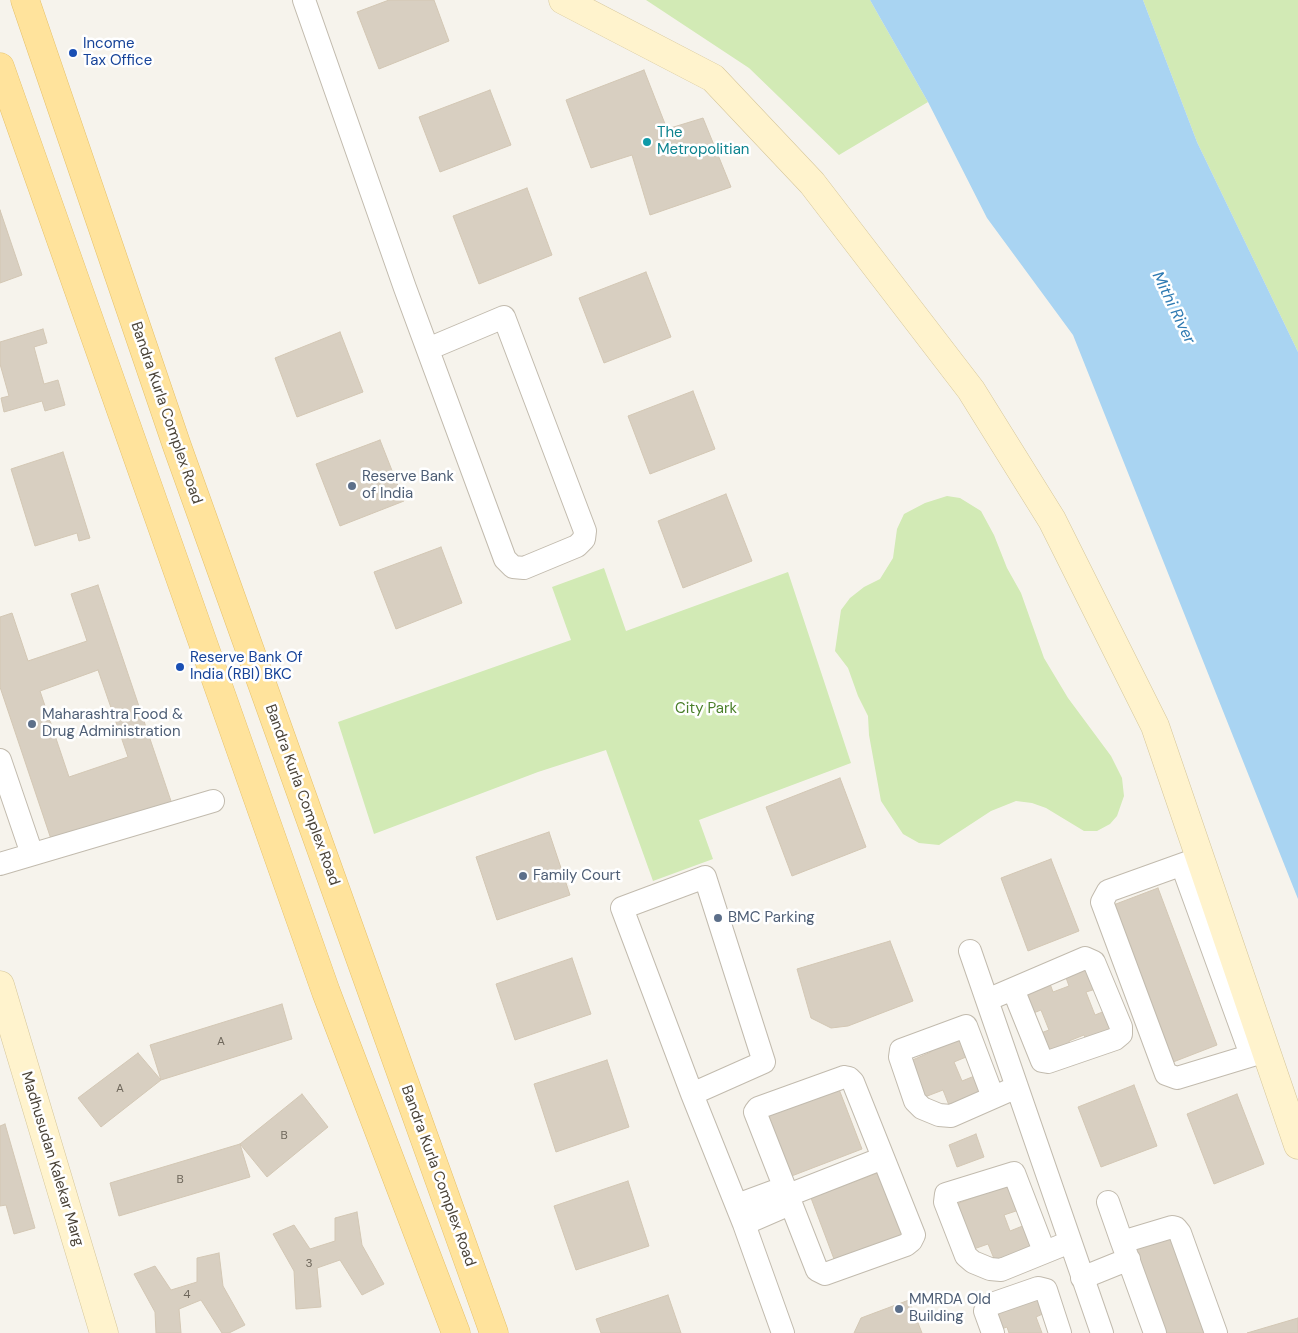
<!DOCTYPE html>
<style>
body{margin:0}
canvas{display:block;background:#f6f3ec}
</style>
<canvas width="1298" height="1333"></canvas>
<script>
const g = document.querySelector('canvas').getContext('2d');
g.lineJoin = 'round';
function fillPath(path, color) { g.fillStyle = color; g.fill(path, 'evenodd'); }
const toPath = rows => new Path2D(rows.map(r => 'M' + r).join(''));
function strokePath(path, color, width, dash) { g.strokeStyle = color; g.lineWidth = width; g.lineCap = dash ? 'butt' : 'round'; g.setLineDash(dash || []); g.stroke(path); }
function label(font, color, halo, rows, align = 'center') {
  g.font = font + ' "DM Sans",sans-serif'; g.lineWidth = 5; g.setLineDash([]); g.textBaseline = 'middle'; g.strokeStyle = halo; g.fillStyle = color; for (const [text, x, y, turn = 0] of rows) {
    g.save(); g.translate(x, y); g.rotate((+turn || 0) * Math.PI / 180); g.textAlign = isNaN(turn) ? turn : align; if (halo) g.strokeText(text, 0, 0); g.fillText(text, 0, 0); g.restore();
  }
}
fillPath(toPath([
 [646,0,870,0,928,102,839,155,749,68],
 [1143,0,1298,0,1298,352,1197,142],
 [947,496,960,498,981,511,994,535,1007,568,1021,593,1044,658,1068,698,1111,756,1122,778,1124,796,1117,816,1110,824,1097,831,1084,831,1046,808,1032,803,1016,801,991,811,939,845,919,843,903,834,881,801,869,735,868,716,858,696,848,668,835,651,841,610,850,598,864,587,880,579,893,558,897,529,904,514,925,503],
 [604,568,626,631,788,572,851,763,699,820,713,859,653,881,606,750,538,772,374,834,338,722,571,640,552,587]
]), '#d2eab5');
fillPath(toPath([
 [870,0,1143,0,1197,142,1298,352,1298,899,1073,335,987,218,928,102]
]), '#a9d4f2');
const building = toPath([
 [389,0,434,0,449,41,379,69,357,12,389,0],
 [644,70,667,129,703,118,731,187,650,215,632,155,591,168,566,100,644,70],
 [490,90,511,145,440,172,419,117,490,90],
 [527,188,552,255,479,284,453,216,527,188],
 [0,210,22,275,0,283,0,210],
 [646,272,671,337,604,363,579,298,646,272],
 [43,329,47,343,34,347,44,384,58,380,65,405,45,411,42,401,4,412,1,398,9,396,0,364,0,342,43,329],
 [340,332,363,392,297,417,275,358,340,332],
 [693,391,715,449,650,474,628,416,693,391],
 [380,440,404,501,340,526,316,464,380,440],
 [63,452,90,538,79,541,77,533,35,546,11,469,63,452],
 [726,494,752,561,683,588,658,521,726,494],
 [441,547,462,603,396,629,374,572,441,547],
 [98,585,172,804,53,845,0,687,0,617,12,613,28,661,87,641,71,594,98,585],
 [98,670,128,757,69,777,40,691,98,670],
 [840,778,866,847,792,876,766,807,840,778],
 [549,832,570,895,497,920,476,857,549,832],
 [1051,859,1079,931,1028,951,1001,878,1051,859],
 [1158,888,1217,1045,1168,1064,1108,907,1158,888],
 [890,941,913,1001,848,1026,831,1028,811,1018,797,969,890,941],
 [572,958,591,1014,515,1040,496,984,572,958],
 [1087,966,1096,989,1086,992,1095,1015,1105,1011,1112,1031,1086,1040,1084,1035,1069,1041,1071,1046,1047,1056,1038,1034,1049,1030,1041,1010,1031,1014,1022,992,1049,981,1053,992,1069,986,1065,975,1087,966],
 [282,1004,292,1039,161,1080,150,1045,282,1004],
 [963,1029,971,1055,954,1062,962,1081,977,1075,985,1098,952,1113,943,1090,922,1098,910,1061,931,1052,928,1042,963,1029],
 [138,1053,161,1080,101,1127,78,1098,138,1053],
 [607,1060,629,1127,556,1152,534,1084,607,1060],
 [837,1084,862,1149,789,1177,765,1112,837,1084],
 [1134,1085,1157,1146,1101,1167,1078,1107,1134,1085],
 [302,1094,328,1127,267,1177,240,1144,302,1094],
 [1237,1094,1264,1164,1214,1184,1187,1114,1237,1094],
 [5,1124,35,1228,14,1234,6,1205,0,1206,0,1126,5,1124],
 [976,1134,984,1157,957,1167,949,1145,976,1134],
 [240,1144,250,1177,119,1216,110,1183,240,1144],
 [883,1171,909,1239,837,1267,811,1198,883,1171],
 [628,1181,649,1246,576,1270,554,1206,628,1181],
 [1010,1184,1019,1210,1004,1215,1010,1231,1025,1225,1035,1251,997,1266,988,1244,968,1251,951,1206,1010,1184],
 [357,1212,362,1245,384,1284,362,1295,340,1260,317,1268,321,1307,296,1309,294,1271,273,1234,294,1225,310,1249,335,1241,335,1218,357,1212],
 [1172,1234,1208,1333,1160,1333,1129,1246,1172,1234],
 [219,1253,223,1286,245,1325,229,1333,222,1333,201,1300,179,1309,181,1333,156,1333,155,1312,134,1274,155,1266,171,1290,197,1282,197,1258,219,1253],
 [1040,1293,1047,1312,1036,1317,1042,1333,1009,1333,1007,1327,999,1330,992,1311,1040,1293],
 [668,1295,681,1333,601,1333,596,1319,668,1295],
 [909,1300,922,1333,854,1333,861,1318,909,1300],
 [1298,1318,1298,1333,1247,1333,1298,1318]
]);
fillPath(building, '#d8cfc1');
strokePath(building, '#d3c7b4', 1);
const street = toPath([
 [304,0,405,288,505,559,513,567,524,568,577,546,584,539,585,531,504,317,428,349],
 [0,760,32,854],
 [1200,858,1108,891,1102,902,1166,1074,1177,1078,1266,1051],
 [0,864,213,801],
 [1182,865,1251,1055],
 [970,951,1102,1333],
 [987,1000,1085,958,1094,962,1121,1027,1121,1034,1115,1039,1048,1062,1042,1061,1013,989],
 [844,1077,849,1078,853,1082,914,1235,911,1241,906,1245,825,1274,817,1270,755,1112,758,1108,844,1077],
 [692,1094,764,1062,705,877,622,908,692,1094,744,1224,783,1333],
 [993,1097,966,1026,901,1050,900,1057,915,1101,922,1108,939,1115,951,1116,1017,1087],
 [786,1196,883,1158],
 [1108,1202,1122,1242],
 [737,1205,783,1188],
 [744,1224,790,1204],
 [1044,1251,1014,1173,946,1194,945,1202,966,1256,973,1262,990,1269,1001,1270,1070,1242],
 [1082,1278,1129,1259],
 [993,1333,985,1311,989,1305,1038,1288,1046,1290,1060,1333],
 [1155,1333,1122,1242,1172,1227,1176,1228,1180,1233,1216,1333]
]);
const secondary = toPath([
 [563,0,713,78,812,183,971,390,1052,520,1155,726,1298,1145],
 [0,985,104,1333]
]);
const primary = toPath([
 [25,0,177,446,494,1333],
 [0,67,326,992,456,1333]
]);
strokePath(street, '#c2bbae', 24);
strokePath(secondary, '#d6c79b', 29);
strokePath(primary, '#e6c16a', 29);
strokePath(street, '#fff', 22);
strokePath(secondary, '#fff3cd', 28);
strokePath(primary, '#ffe39c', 28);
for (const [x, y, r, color] of [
 [73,53,5,"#1a4fb4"],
 [647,142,5,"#0f9aa8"],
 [352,486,5,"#5c6f8a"],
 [180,667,5,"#1a4fb4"],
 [32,724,5,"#5c6f8a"],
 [523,876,5,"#5c6f8a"],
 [718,918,5,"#5c6f8a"],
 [899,1309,5,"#5c6f8a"]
]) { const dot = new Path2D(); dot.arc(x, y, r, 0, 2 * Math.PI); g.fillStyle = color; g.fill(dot); strokePath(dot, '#fff', 2); }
label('12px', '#6e675b', null, [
 ["A",221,1042],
 ["A",120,1089],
 ["B",284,1136],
 ["B",180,1180],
 ["3",309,1264],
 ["4",187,1295]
]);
label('15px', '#164399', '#fff', [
 ["Income",83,44],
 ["Tax Office",83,61],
 ["Reserve Bank Of",190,658],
 ["India (RBI) BKC",190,675]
], 'left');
label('15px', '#0d838f', '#fff', [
 ["The",657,133],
 ["Metropolitian",657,150]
], 'left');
label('15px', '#4b4439', '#fff', [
 ["Bandra Kurla Complex Road",166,413,71],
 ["Bandra Kurla Complex Road",302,795,70],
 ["Madhusudan Kalekar Marg",52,1159,73],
 ["Bandra Kurla Complex Road",438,1176,70]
]);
label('15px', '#4e5e75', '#fff', [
 ["Reserve Bank",362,477],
 ["of India",362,494],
 ["Maharashtra Food &",42,715],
 ["Drug Administration",42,732],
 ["Family Court",533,876],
 ["BMC Parking",728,918],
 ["MMRDA Old",909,1300],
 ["Building",909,1317]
], 'left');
label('15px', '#4a7f2a', '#fff', [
 ["City Park",706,709]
]);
label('italic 16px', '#2e7ab2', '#fff', [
 ["Mithi River",1173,308,64]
]);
</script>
